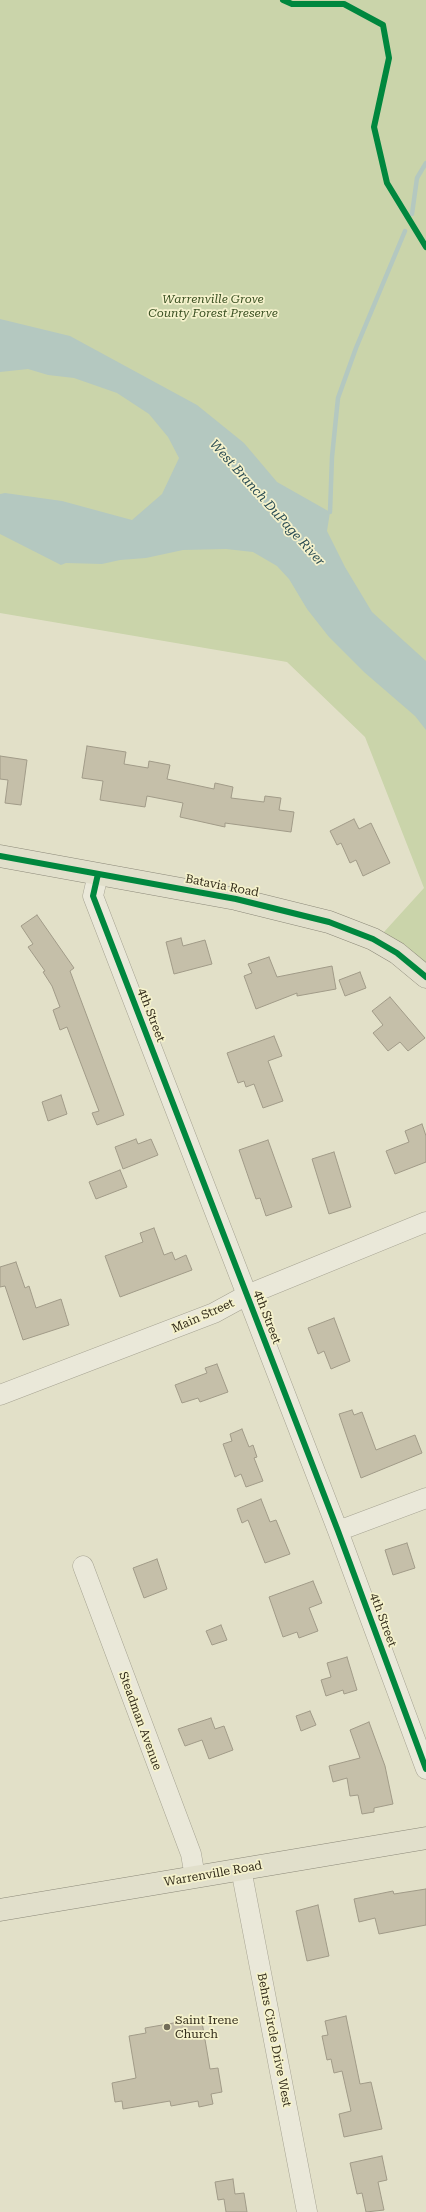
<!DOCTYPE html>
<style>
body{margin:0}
canvas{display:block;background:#e2e0c8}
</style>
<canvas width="426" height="2212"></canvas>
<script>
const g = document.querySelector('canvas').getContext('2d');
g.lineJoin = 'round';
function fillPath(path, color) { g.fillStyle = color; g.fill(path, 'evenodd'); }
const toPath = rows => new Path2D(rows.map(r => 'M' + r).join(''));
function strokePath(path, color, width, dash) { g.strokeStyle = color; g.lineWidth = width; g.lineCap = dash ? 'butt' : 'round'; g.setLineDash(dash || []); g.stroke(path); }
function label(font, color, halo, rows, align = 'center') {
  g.font = font + ' "Roboto Serif",serif'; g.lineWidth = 3.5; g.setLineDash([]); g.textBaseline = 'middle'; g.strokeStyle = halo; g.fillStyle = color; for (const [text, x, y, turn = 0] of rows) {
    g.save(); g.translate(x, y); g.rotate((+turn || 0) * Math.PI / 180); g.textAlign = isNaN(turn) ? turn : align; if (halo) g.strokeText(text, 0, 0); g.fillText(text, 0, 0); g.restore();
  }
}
fillPath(toPath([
 [0,0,426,0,426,963,384,932,424,888,365,737,287,662,0,613]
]), '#cad4aa');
fillPath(toPath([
 [0,319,70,336,197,405,244,443,277,482,330,512,327,531,345,567,372,612,426,661,426,730,415,716,364,672,329,637,307,609,289,579,277,566,253,552,226,549,183,550,146,558,120,560,102,564,66,563,61,565,0,534,0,494,5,493,62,501,132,520,162,494,179,458,168,437,149,414,117,393,74,378,48,375,28,369,0,372]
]), '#b4c8c0');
strokePath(toPath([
 [412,214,417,178,426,163],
 [330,512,332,457,338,398,356,348,405,231]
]), '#b4c8c0', 4.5);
const building = toPath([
 [87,746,126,752,124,764,148,768,149,761,170,765,167,779,214,789,215,783,233,787,231,798,264,802,265,796,281,798,279,810,294,812,291,832,225,823,225,827,180,817,183,803,147,796,145,807,100,800,103,781,82,778,87,746],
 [0,756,27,760,21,805,5,803,8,780,0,779,0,756],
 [354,819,359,829,371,823,390,863,363,876,356,860,350,863,341,843,337,845,330,831,354,819],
 [37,915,74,968,70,971,124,1115,97,1125,92,1113,99,1111,67,1027,60,1030,53,1010,60,1007,52,986,43,972,45,971,28,947,33,944,21,926,37,915],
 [181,938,183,946,205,940,212,964,174,974,166,942,181,938],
 [269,957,277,977,332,966,336,989,297,996,297,993,256,1009,244,976,252,973,248,964,269,957],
 [360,972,366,988,345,996,339,980,360,972],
 [390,997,425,1038,408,1051,400,1042,388,1051,373,1033,383,1025,372,1011,390,997],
 [274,1036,282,1056,268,1061,283,1101,263,1108,254,1084,246,1087,244,1081,238,1083,227,1053,274,1036],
 [61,1095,67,1114,48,1121,42,1102,61,1095],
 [422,1124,426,1136,426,1162,395,1174,386,1151,409,1142,405,1131,422,1124],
 [136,1139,138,1144,151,1139,158,1155,123,1169,115,1147,136,1139],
 [268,1140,292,1207,266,1216,260,1198,256,1199,239,1150,268,1140],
 [334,1152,351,1207,329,1214,312,1159,334,1152],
 [120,1170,127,1187,96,1199,89,1182,120,1170],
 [154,1228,164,1255,172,1252,175,1260,186,1255,192,1270,120,1297,105,1256,143,1242,140,1233,154,1228],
 [16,1262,25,1288,29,1286,36,1308,61,1299,69,1325,23,1340,5,1286,0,1287,0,1267,16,1262],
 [334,1318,350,1361,331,1369,324,1351,318,1354,308,1328,334,1318],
 [217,1364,228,1392,200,1402,198,1398,182,1403,175,1385,207,1373,205,1368,217,1364],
 [352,1410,354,1415,362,1412,376,1450,415,1435,422,1453,361,1478,339,1414,352,1410],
 [242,1429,249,1447,253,1445,257,1457,254,1458,263,1481,246,1487,241,1474,235,1477,223,1444,232,1441,230,1434,242,1429],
 [261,1499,270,1522,276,1520,290,1554,265,1563,248,1520,242,1523,237,1509,261,1499],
 [407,1543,415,1568,393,1575,385,1550,407,1543],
 [157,1559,167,1589,144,1598,133,1568,157,1559],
 [313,1581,322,1603,309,1608,318,1631,299,1638,297,1632,283,1637,269,1597,313,1581],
 [221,1625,227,1640,212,1645,206,1631,221,1625],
 [347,1657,357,1690,344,1694,343,1690,326,1696,321,1680,331,1677,327,1663,347,1657],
 [310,1711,316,1725,301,1731,296,1716,310,1711],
 [211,1718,215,1729,224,1726,233,1750,209,1759,202,1740,185,1746,178,1729,211,1718],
 [369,1722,385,1766,393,1804,374,1808,374,1812,362,1814,358,1795,350,1796,347,1778,333,1782,329,1766,360,1758,350,1730,369,1722],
 [426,1889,426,1925,379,1934,375,1918,359,1922,354,1899,393,1891,394,1894,426,1889],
 [318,1905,329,1956,307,1961,296,1911,318,1905],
 [346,2016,360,2084,371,2082,382,2129,344,2137,339,2114,351,2111,342,2071,334,2073,331,2059,327,2060,322,2036,328,2035,325,2021,346,2016],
 [185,2021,185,2025,202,2022,210,2069,218,2068,222,2092,211,2094,213,2104,199,2107,198,2101,171,2106,170,2101,123,2109,122,2101,115,2102,112,2083,136,2078,129,2036,146,2033,145,2028,185,2021],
 [382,2156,387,2180,378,2182,384,2210,366,2212,362,2193,357,2194,350,2163,382,2156],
 [233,2179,235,2194,244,2193,247,2212,226,2212,224,2199,218,2200,215,2182,233,2179]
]);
fillPath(building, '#c5bfa9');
strokePath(building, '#a19b88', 1);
const minor = toPath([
 [98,874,93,896,338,1531,426,1769],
 [0,1395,214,1313,247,1295,426,1222],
 [338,1531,426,1498],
 [83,1566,191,1854,195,1877],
 [241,1869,307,2212]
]);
const major = toPath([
 [0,856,236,899,329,922,373,939,397,953,426,977],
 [0,1910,426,1838]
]);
strokePath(minor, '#a6a392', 21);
strokePath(major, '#8c8979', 23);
strokePath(minor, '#eae8d9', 20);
strokePath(major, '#e1dfcb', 22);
strokePath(toPath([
 [283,0,292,4,344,4,383,25,389,58,374,127,387,183,426,247],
 [0,856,236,899,329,922,373,939,397,953,426,977],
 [98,874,93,896,338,1531,426,1769]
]), '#00873e', 6);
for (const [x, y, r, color] of [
 [167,2027,4,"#716c58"]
]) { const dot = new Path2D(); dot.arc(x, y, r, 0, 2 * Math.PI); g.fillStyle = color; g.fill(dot); strokePath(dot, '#f5f2cc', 1.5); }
label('italic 12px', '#3a5022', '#f5f2cc', [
 ["Warrenville Grove",213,299],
 ["County Forest Preserve",213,313]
]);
label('12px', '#342d1b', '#f5f2cc', [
 ["Batavia Road",222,886,11],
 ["4th Street",151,1015,69],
 ["Main Street",203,1316,-24],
 ["4th Street",267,1317,69],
 ["4th Street",383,1620,70],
 ["Steadman Avenue",140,1721,70],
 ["Warrenville Road",213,1874,-10],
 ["Behrs Circle Drive West",274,2040,79]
]);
label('12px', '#342d1b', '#f5f2cc', [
 ["Saint Irene",175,2020],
 ["Church",175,2034]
], 'left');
label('italic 13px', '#2a4c53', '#f5f2cc', [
 ["West Branch DuPage River",267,503,48]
]);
</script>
